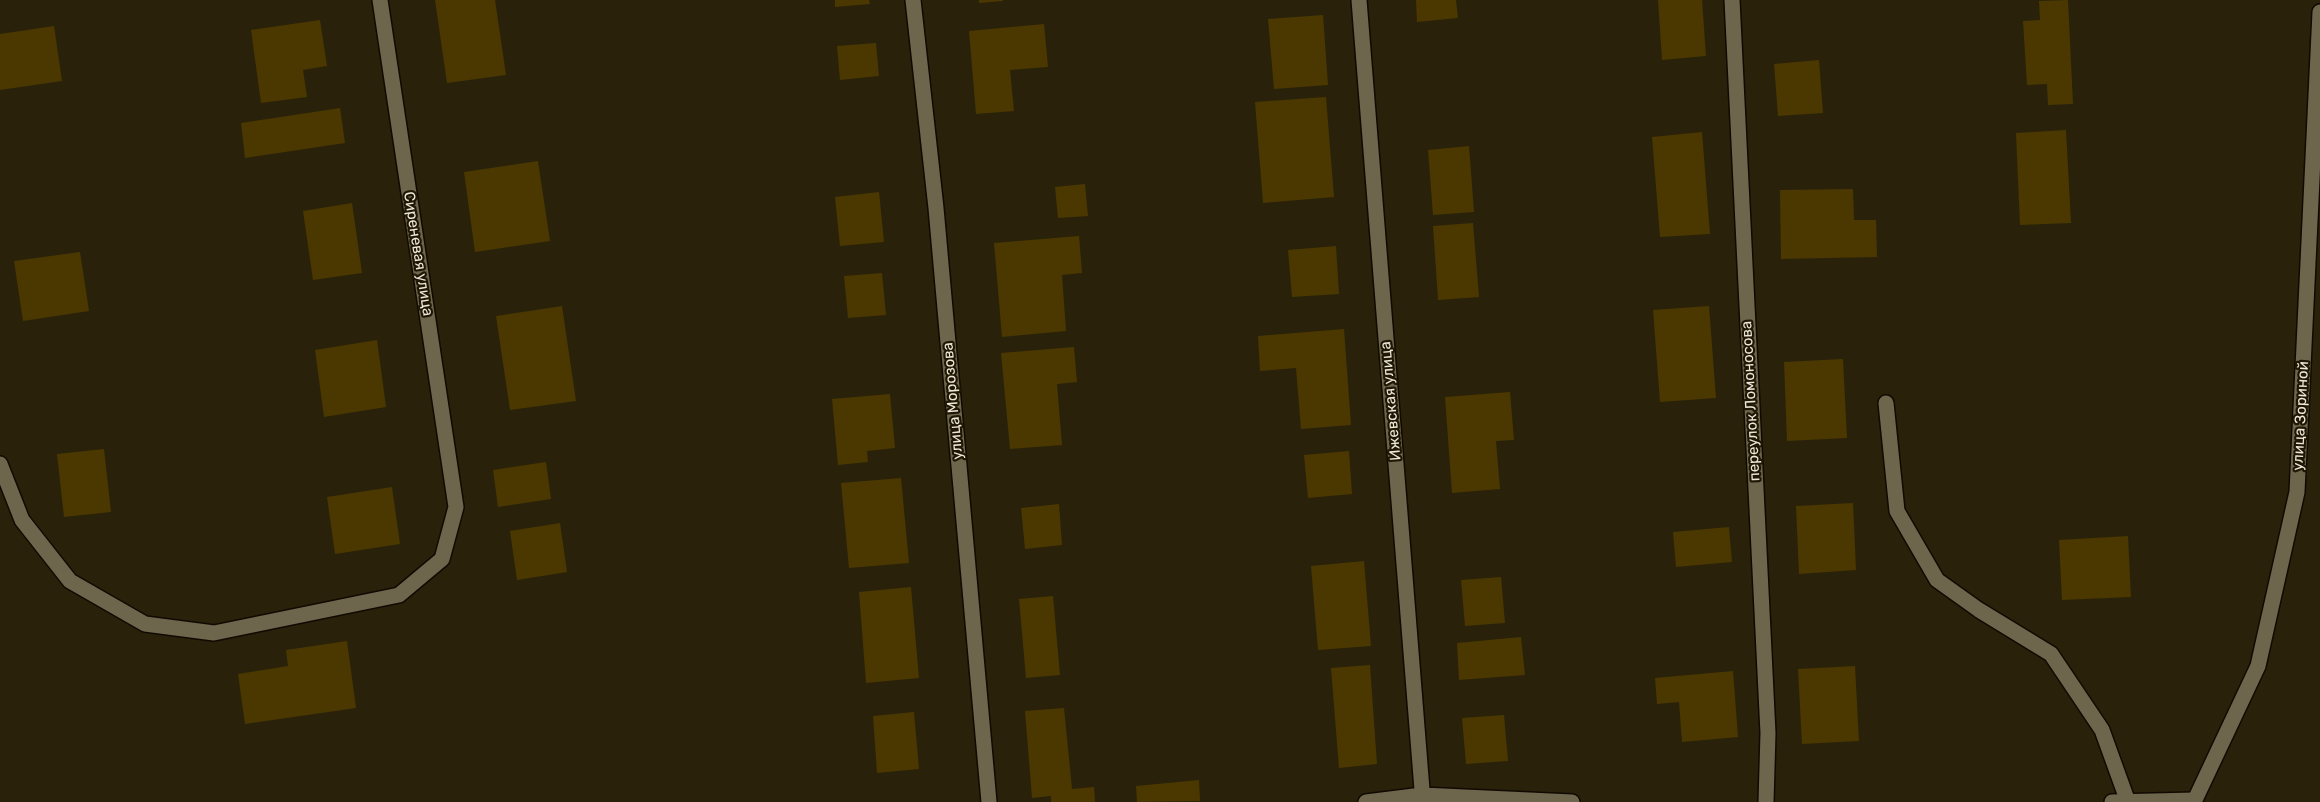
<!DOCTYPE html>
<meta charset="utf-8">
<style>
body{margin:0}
canvas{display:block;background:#29210a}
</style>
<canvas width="2320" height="802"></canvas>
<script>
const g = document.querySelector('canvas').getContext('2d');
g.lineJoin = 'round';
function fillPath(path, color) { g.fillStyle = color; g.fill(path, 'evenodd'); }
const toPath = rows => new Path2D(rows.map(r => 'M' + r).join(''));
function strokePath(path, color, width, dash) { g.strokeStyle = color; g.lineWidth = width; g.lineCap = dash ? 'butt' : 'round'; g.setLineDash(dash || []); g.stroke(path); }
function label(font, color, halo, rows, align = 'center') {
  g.font = font + ' Rubik,sans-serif'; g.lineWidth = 4.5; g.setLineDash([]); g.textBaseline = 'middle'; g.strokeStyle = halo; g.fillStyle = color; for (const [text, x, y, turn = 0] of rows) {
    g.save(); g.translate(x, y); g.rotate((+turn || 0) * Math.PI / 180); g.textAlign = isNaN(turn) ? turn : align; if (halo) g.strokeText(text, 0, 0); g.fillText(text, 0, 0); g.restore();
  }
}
fillPath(toPath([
 [435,0,495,0,506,75,447,83],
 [835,0,869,0,870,4,835,7],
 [979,0,1003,0,1003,1,979,3],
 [1416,0,1456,0,1458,18,1417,22],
 [1658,0,1702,0,1706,56,1662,60],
 [2068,0,2073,104,2048,105,2047,84,2027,85,2023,21,2040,20,2039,1],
 [1323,15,1328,85,1274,89,1268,19],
 [320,20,327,66,303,70,307,97,261,103,251,30],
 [1044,24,1048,67,1010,70,1014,111,976,114,969,31],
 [54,26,62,81,0,90,0,34],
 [876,43,879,76,840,80,837,46],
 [1819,60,1823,113,1778,116,1774,64],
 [1326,97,1334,197,1263,203,1255,102],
 [340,108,345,143,245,158,241,123],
 [2066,130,2071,223,2020,225,2016,133],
 [1702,132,1710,234,1660,237,1652,137],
 [1469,146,1474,212,1433,215,1428,150],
 [538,161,550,241,475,252,464,172],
 [1085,184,1088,216,1058,218,1055,187],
 [1853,189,1854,220,1876,220,1877,257,1781,259,1780,190],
 [879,192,884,242,840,246,835,197],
 [352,203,362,273,313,280,303,211],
 [1473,223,1479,297,1438,300,1433,226],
 [1079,236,1082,273,1062,275,1066,331,1002,337,994,243],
 [1336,246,1339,294,1292,297,1288,250],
 [80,252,89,311,23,321,14,261],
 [882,273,886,315,848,318,844,276],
 [562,306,576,401,510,410,496,316],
 [1709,306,1716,398,1660,402,1653,310],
 [1344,329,1351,425,1301,429,1296,368,1260,371,1258,336],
 [377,340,386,407,324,417,315,350],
 [1074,347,1077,382,1057,384,1062,445,1010,449,1001,353],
 [1843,359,1847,438,1787,441,1784,362],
 [1510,392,1514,440,1496,441,1500,489,1452,493,1445,397],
 [890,394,895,448,867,451,868,462,838,465,832,399],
 [104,449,111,512,64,517,57,454],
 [1349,451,1352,494,1308,498,1304,455],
 [546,462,551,499,498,507,493,470],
 [901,478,909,563,849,568,841,483],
 [392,487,400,544,335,554,327,497],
 [1853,503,1856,570,1799,574,1796,506],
 [1059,504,1062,545,1025,549,1021,508],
 [560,523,567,572,517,580,510,531],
 [1729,527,1732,562,1676,567,1673,532],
 [2128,536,2131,597,2062,600,2059,540],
 [1364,561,1371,646,1318,650,1311,566],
 [1501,577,1505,623,1465,626,1461,580],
 [911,587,919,678,866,683,859,592],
 [1053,596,1060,675,1026,678,1019,599],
 [1521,637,1525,675,1459,680,1457,643],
 [347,641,356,708,245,724,238,674,288,666,286,650],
 [1370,665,1377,764,1339,768,1331,668],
 [1855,666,1859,741,1802,744,1798,669],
 [1733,671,1738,737,1682,742,1679,702,1657,704,1655,678],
 [1064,708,1072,789,1094,787,1095,802,1051,802,1051,796,1032,798,1025,711],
 [914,712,919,769,877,773,873,716],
 [1504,715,1508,761,1466,764,1462,718],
 [1199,780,1200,801,1137,802,1136,786]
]), '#4a3800');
const service = toPath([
 [1886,403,1897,511,1937,580,1979,610,2051,654,2102,730,2128,802]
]);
const minor = toPath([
 [913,0,936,208,989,802],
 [1359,0,1423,802],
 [1732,0,1768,733,1766,802],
 [0,464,22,520,70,581,145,624,214,633,399,595,442,559,456,507,380,0],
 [1366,802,1422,795,1572,802],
 [2112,802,2194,800]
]);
const secondary = toPath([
 [2194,802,2258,666,2297,492,2320,12]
]);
strokePath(service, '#110a00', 18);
strokePath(minor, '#110a00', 18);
strokePath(secondary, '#110a00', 18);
strokePath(service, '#6e654d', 15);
strokePath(minor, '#6e654d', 15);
strokePath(secondary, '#6e654d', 15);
label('15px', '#ede8da', '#1f1703', [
 ["Сиреневая улица",418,254,81],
 ["улица Морозова",953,401,-95],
 ["Ижевская улица",1391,401,-95],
 ["переулок Ломоносова",1751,401,-93],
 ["улица Зориной",2301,416,-87]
]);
</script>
